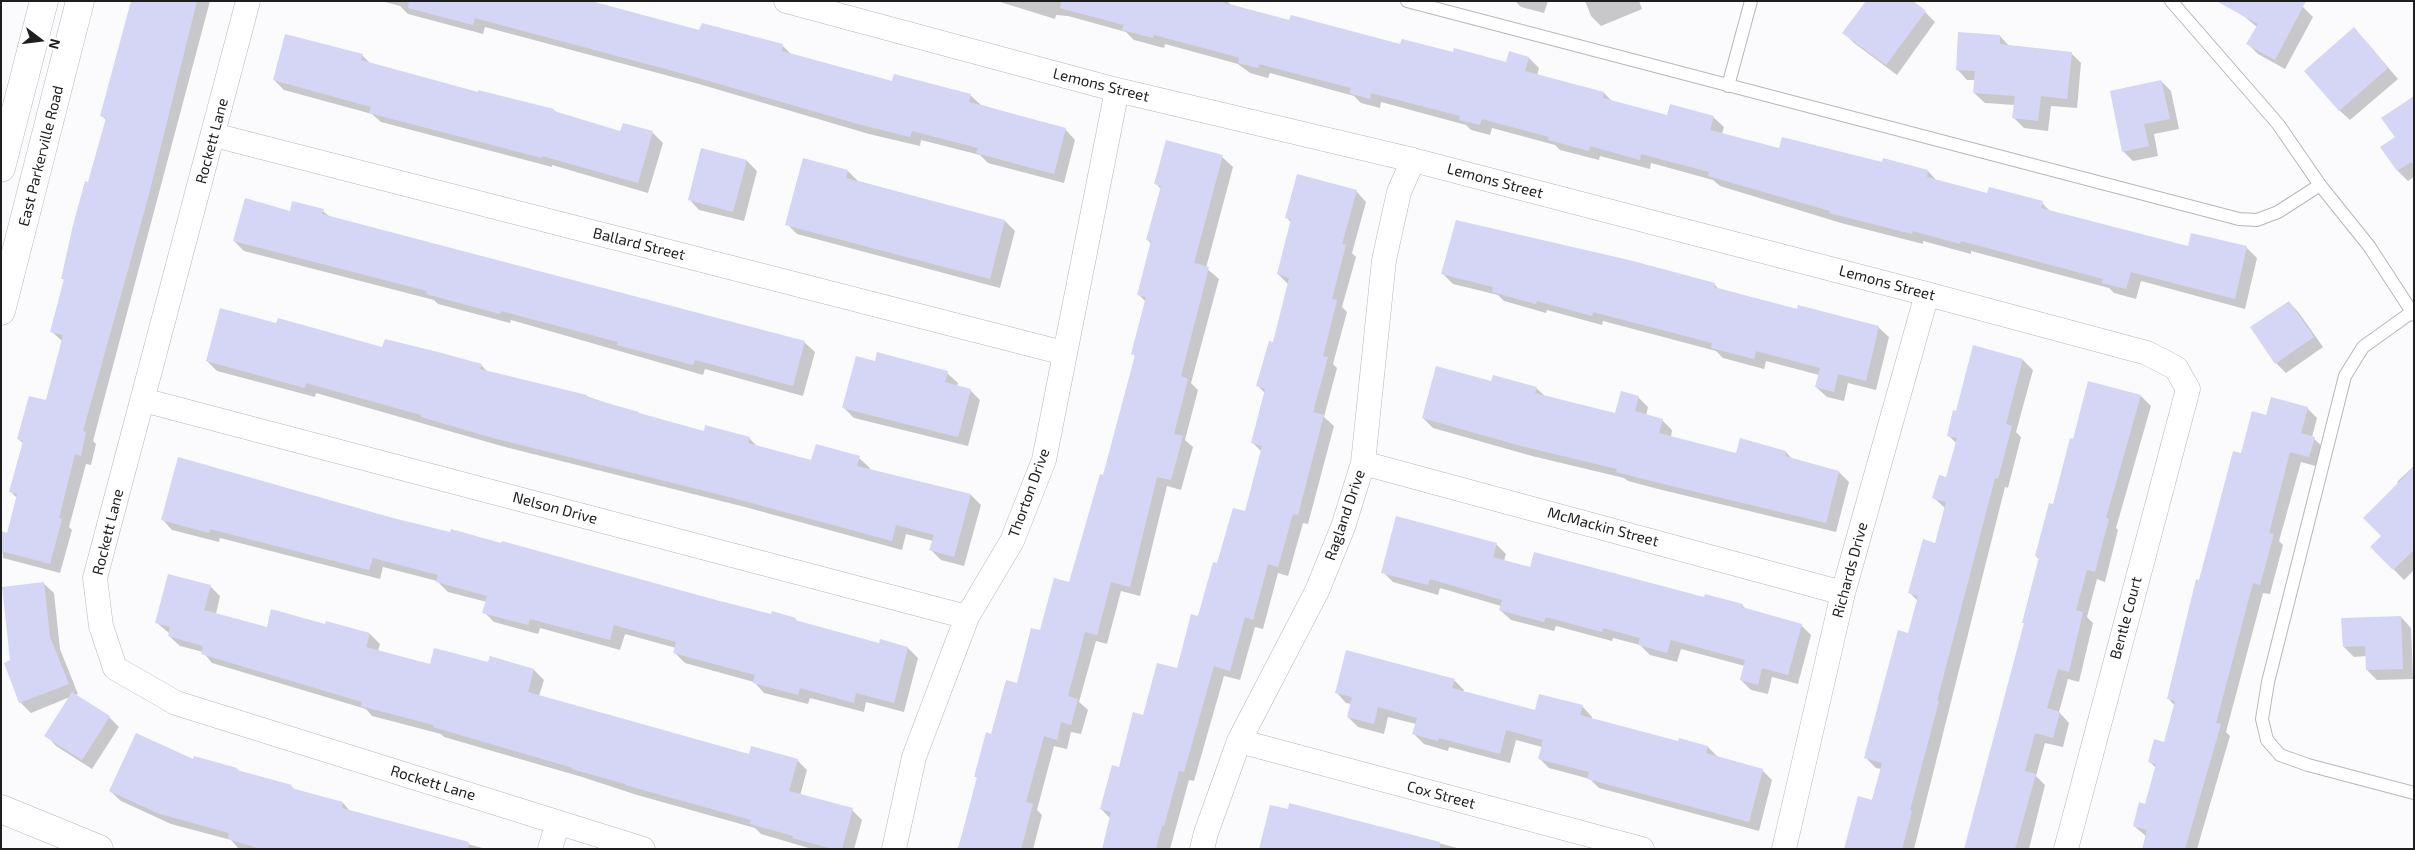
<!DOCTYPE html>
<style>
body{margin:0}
#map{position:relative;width:2415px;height:850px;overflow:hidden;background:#fbfbfe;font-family:"Exo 2",sans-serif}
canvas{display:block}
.frame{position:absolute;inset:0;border:2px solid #1e1e1f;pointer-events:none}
.north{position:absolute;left:15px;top:15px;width:50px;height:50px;-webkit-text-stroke:4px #fff;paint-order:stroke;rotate:105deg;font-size:14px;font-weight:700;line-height:20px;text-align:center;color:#1e1e1f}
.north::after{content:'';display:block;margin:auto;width:18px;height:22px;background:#1e1e1f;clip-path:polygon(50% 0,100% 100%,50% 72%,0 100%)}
</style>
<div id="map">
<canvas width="2415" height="850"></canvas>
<div class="frame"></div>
<div class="north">N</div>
</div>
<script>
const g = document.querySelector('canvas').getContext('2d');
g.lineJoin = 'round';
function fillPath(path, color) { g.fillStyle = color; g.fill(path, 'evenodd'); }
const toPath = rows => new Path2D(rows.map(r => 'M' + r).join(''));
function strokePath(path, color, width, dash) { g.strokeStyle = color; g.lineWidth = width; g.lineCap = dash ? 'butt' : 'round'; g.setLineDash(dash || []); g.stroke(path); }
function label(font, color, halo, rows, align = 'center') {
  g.font = font + ' "Exo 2",sans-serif'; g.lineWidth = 5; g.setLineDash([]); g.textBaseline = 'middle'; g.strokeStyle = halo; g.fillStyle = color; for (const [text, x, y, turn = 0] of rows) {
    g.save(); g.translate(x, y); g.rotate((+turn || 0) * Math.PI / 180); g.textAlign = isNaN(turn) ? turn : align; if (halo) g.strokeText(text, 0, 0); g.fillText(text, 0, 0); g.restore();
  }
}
fillPath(toPath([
 [132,1,210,1,93,441,96,444,91,465,86,464,69,527,72,530,60,573,3,558,1,532,8,534,17,498,11,492,24,444,18,439,47,402,62,341,51,331,65,281,62,278,106,120,102,116],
 [381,1,589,1,700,32,783,46,793,56,893,82,970,95,981,105,1065,129,1075,140,1064,183,988,163,980,155,921,140,920,146,869,134,699,84,485,27,483,34,408,14,400,6],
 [997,1,1227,1,1232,6,1290,22,1401,45,1507,63,1529,58,1539,68,1537,76,1604,93,1613,102,1667,117,1713,117,1724,127,1722,134,1780,150,1928,171,1938,182,1988,195,2042,203,2051,212,2189,248,2192,235,2247,248,2257,258,2245,309,2141,281,2136,299,2114,293,2109,288,1971,251,1971,254,1923,241,1923,244,1841,223,1720,186,1713,180,1651,163,1650,169,1600,156,1599,160,1560,150,1555,145,1492,128,1490,135,1471,130,1466,125,1381,102,1380,108,1361,103,1354,96,1270,73,1268,78,1250,73,1238,64,1165,44,1164,48,1134,40,1126,32,1068,16,1056,15,1055,19],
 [1515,1,1548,1,1544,13,1521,7],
 [1585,1,1639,1,1642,9,1601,26,1591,16],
 [2303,7,2313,17,2285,69,2258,54,2248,44,2257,27,2240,13],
 [1925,12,1935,22,1897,75,1854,43,1844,33],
 [2000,36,2010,47,2071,53,2081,63,2077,108,2051,106,2048,131,2024,128,2014,118,2015,105,1985,103,1974,93,1975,80,1967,80,1957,69],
 [2364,39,2398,79,2350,120,2339,110],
 [362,55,371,64,479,93,554,110,558,114,621,132,653,133,663,143,648,193,552,165,552,167,381,122,372,114,284,90,274,80],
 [2161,81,2171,91,2179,129,2154,134,2158,156,2133,161,2123,151],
 [2414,97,2414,177,2408,181,2398,171,2382,147,2397,138],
 [702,149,747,161,757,171,744,221,699,210,689,199],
 [1222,157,1233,167,1206,268,1219,279,1191,383,1198,390,1185,440,1193,447,1181,490,1167,486,1140,596,1121,591,1107,644,1096,641,1079,702,1088,710,1081,734,1071,732,1067,749,1054,746,1037,810,1042,815,1033,849,958,849,978,779,975,776,1041,632,1070,583,1104,476,1136,357,1132,353,1146,302,1138,294,1151,244,1148,240,1161,189,1156,184],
 [848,171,858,181,1005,221,1015,231,1000,288,797,234,787,224],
 [1356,191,1366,202,1352,253,1356,257,1342,307,1347,312,1333,364,1337,368,1324,417,1334,426,1308,524,1303,523,1288,576,1278,573,1263,629,1255,627,1240,680,1224,676,1194,781,1189,780,1170,849,1103,849,1111,819,1101,809,1144,716,1178,669,1218,564,1246,513,1262,452,1252,442,1265,393,1258,386,1273,344,1289,285,1278,274,1292,223,1286,217],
 [323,211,330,217,804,342,815,352,803,396,705,369,703,375,511,320,510,323,438,304,434,300,244,251,234,241,290,212],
 [1443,274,1714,284,1720,290,1798,311,1878,327,1889,337,1876,390,1848,383,1844,401,1827,397,1816,387,1819,375,1766,361,1764,369,1723,358,1716,351,1603,321,1602,325,1547,310,1546,313,1504,301,1498,295,1453,284],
 [2289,302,2299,313,2323,347,2286,373,2276,363],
 [277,324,383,348,481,365,488,372,586,396,641,415,705,432,749,438,758,447,812,461,859,458,870,468,869,470,971,495,981,505,964,566,941,560,931,550,933,541,906,534,902,550,745,507,505,447,316,393,315,397,217,371,207,361],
 [2023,360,2033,370,2016,432,2021,437,2008,488,2005,487,1914,849,1846,849,1872,801,1881,769,1876,768,1866,758,1909,635,1918,601,1910,593,1936,544,1946,509,1934,498,1947,478,1957,444,1948,435,1957,412],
 [876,362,947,373,958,383,957,386,970,390,980,400,968,446,854,418,844,408],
 [1492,383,1536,388,1545,396,1616,414,1638,397,1648,407,1646,416,1662,420,1672,430,1671,437,1737,455,1786,452,1793,460,1839,472,1849,482,1836,532,1658,489,1628,481,1624,478,1532,456,1433,428,1423,418],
 [2141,396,2151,406,2116,528,2118,530,2105,582,2097,579,2087,617,2093,623,2079,682,2068,679,2059,712,2069,723,2063,747,2045,743,2036,776,2045,785,2029,849,1965,849,2025,624,2023,622,2040,560,2036,556,2074,441],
 [2307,408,2317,418,2312,437,2324,448,2319,467,2301,462,2279,541,2283,545,2270,594,2263,593,2226,732,2230,736,2197,849,2144,849,2147,837,2134,826,2146,805,2156,768,2150,762,2165,743,2175,706,2168,698,2199,581,2242,454,2267,417],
 [2414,466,2414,570,2404,580,2372,547,2382,536,2399,484,2397,482],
 [162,519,392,519,772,615,795,619,799,623,880,644,881,641,908,648,918,658,904,712,866,702,864,712,810,698,808,704,764,693,754,682,685,663,675,653,676,648,625,634,620,650,540,628,538,634,494,622,484,612,487,602,448,592,437,581,383,567,380,579,220,538,219,542,172,530],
 [1496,544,1506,554,1504,561,1531,568,1742,605,1747,610,1801,625,1811,635,1798,684,1772,677,1768,694,1751,690,1741,680,1745,666,1681,649,1677,662,1650,655,1640,645,1613,638,1612,641,1556,626,1554,631,1511,620,1500,610,1501,606,1440,588,1438,595,1393,582,1383,572],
 [43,583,54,593,60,649,78,694,76,695,109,717,119,727,92,769,56,746,46,735,70,697,31,713,20,702,12,661],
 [210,586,220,596,216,614,267,628,326,625,370,634,380,644,378,651,430,665,489,664,534,670,544,680,539,696,750,756,797,760,807,770,800,796,852,810,862,820,854,849,812,849,761,834,755,828,637,795,582,777,444,737,441,734,372,716,366,709,212,663,203,652,180,646,169,636,170,634,156,622],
 [2401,617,2411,628,2413,679,2377,680,2367,670,2367,656,2354,657,2344,647],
 [1454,680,1464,690,1463,693,1536,712,1582,706,1592,717,1592,719,1678,743,1708,747,1718,757,1762,770,1772,780,1759,831,1599,788,1590,779,1549,768,1539,758,1542,747,1516,740,1510,763,1449,747,1448,751,1424,744,1414,734,1416,724,1388,717,1384,734,1358,727,1348,717,1351,704,1346,703,1336,692],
 [194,761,237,769,240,772,291,786,295,790,343,803,351,812,486,849,239,849,231,840,171,824,121,801,110,791],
 [1289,811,1345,818,1461,849,1260,849]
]), '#0003');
fillPath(toPath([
 [131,1,197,1,148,198,83,431,86,432,81,456,75,454,59,518,62,519,50,564,1,551,1,531,7,533,17,494,9,492,23,441,17,439,29,396,46,400,63,335,50,332,64,279,61,279,73,225,85,181,88,182,106,118,100,116],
 [409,1,591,1,699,30,702,23,783,44,782,51,892,81,894,74,971,94,969,102,1066,128,1054,174,976,153,978,148,912,131,910,137,858,124,688,75,475,18,473,25,408,8],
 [1061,1,1218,1,1289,20,1291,15,1400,44,1402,39,1453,52,1454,48,1506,62,1509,51,1529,57,1525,71,1604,92,1603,98,1667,115,1670,104,1714,116,1710,130,1779,148,1782,137,1882,162,1883,158,1928,170,1927,177,1987,193,1989,187,2043,201,2041,208,2188,246,2191,233,2247,246,2235,299,2131,272,2126,289,2102,283,2103,279,1961,241,1960,244,1913,231,1912,234,1829,213,1830,211,1708,176,1709,172,1641,154,1640,160,1590,146,1589,151,1548,140,1549,137,1482,119,1480,125,1459,120,1460,116,1371,93,1370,99,1349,93,1351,88,1259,64,1258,68,1238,63,1239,58,1226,54,1154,35,1153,38,1122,30,1124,25,1060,8],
 [1866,1,1913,1,1926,11,1886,65,1842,33],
 [2216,1,2306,1,2275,60,2246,44,2258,24],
 [2354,27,2388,68,2339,111,2304,71],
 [1958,32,2000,35,2000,44,2072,52,2067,99,2041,96,2038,121,2012,118,2015,96,1973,93,1975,71,1956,70],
 [285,34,363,54,361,60,478,92,478,90,554,109,554,111,620,131,623,123,653,131,638,183,542,156,542,158,369,113,371,107,273,80],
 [2161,80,2170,119,2144,124,2149,146,2122,152,2110,91],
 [2414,96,2414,165,2411,162,2397,171,2380,147,2395,137,2381,118],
 [1166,140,1223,155,1194,263,1209,267,1181,376,1188,379,1174,434,1183,436,1171,480,1157,477,1130,587,1111,582,1097,635,1085,632,1068,696,1078,699,1071,725,1061,722,1057,740,1044,736,1026,802,1033,804,1021,849,958,849,977,777,974,777,986,732,991,734,1006,680,1017,683,1031,628,1040,630,1054,578,1069,582,1100,474,1103,475,1135,355,1131,354,1146,297,1137,295,1151,241,1146,240,1161,186,1154,184],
 [701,148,747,160,733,212,688,200],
 [803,158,848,170,846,178,1005,220,990,279,785,225],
 [1297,174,1357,190,1342,244,1346,245,1332,299,1337,300,1323,356,1328,357,1313,412,1324,415,1298,515,1293,514,1278,567,1268,564,1253,620,1245,617,1230,671,1214,666,1184,772,1179,771,1164,826,1162,826,1156,849,1102,849,1111,812,1100,809,1112,765,1119,767,1133,712,1143,715,1157,663,1177,668,1191,614,1198,616,1213,562,1217,563,1233,508,1245,511,1262,446,1251,443,1265,389,1256,386,1269,341,1273,342,1289,278,1277,274,1291,219,1285,218],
 [245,198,290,211,292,201,324,209,322,214,805,341,793,386,695,360,693,365,617,345,618,342,501,311,500,314,426,294,427,291,233,241],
 [1456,220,1633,261,1715,283,1714,287,1797,309,1798,305,1879,326,1866,381,1838,374,1834,392,1815,387,1820,368,1756,351,1754,359,1711,348,1712,343,1593,312,1592,316,1537,301,1536,304,1492,292,1493,287,1441,274],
 [2289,301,2314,337,2275,364,2250,327],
 [220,308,276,323,278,318,382,347,385,339,438,352,482,364,480,369,587,395,586,397,639,412,639,413,704,431,705,425,750,437,748,443,811,460,816,444,860,456,857,466,971,494,954,557,929,550,934,535,896,525,892,541,733,498,493,438,421,417,421,415,306,383,305,388,206,361],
 [1973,345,2023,359,2006,424,2012,426,1998,479,1995,478,1937,701,1939,701,1910,810,1912,811,1902,849,1844,849,1858,796,1872,800,1882,763,1864,758,1898,630,1908,633,1918,596,1908,593,1923,539,1935,543,1946,502,1932,498,1939,475,1946,477,1957,438,1947,436,1953,410,1956,411],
 [877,352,948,371,945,382,971,389,958,437,842,408,856,356,875,361],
 [1436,366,1491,381,1493,375,1537,387,1535,393,1615,413,1621,391,1639,396,1635,411,1663,419,1659,433,1736,453,1740,438,1786,451,1785,456,1839,471,1826,523,1647,480,1616,472,1617,469,1521,446,1422,418],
 [2088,381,2141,395,2106,518,2109,519,2095,572,2087,570,2076,610,2083,612,2069,672,2058,669,2047,708,2060,712,2053,738,2035,733,2025,771,2036,774,2015,849,1964,849,2024,623,2022,623,2039,557,2035,556,2049,503,2053,504,2070,438,2073,439],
 [2271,397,2308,407,2301,433,2315,437,2309,457,2290,452,2269,533,2274,534,2260,585,2253,583,2216,723,2221,724,2185,849,2142,849,2147,830,2133,826,2139,802,2145,804,2156,764,2148,762,2154,739,2164,742,2175,701,2167,699,2196,579,2199,580,2233,451,2241,453,2252,411,2266,415],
 [178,457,393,518,450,532,451,529,501,543,502,541,716,600,771,614,772,611,796,618,795,620,879,643,880,639,908,647,894,703,856,693,854,703,800,688,798,695,753,683,755,675,673,653,676,642,614,625,610,640,530,619,528,625,482,613,487,596,436,582,438,575,373,558,369,570,210,529,209,533,161,520],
 [2414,467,2414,550,2393,570,2370,547,2381,536,2363,518],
 [1396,516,1497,543,1493,557,1530,567,1534,552,1704,597,1705,594,1743,604,1742,607,1802,624,1788,675,1762,668,1758,685,1740,680,1745,660,1671,640,1667,653,1638,645,1640,638,1603,628,1602,632,1546,617,1544,622,1499,610,1502,600,1430,579,1428,585,1381,573],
 [168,574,211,585,204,610,267,627,271,609,325,624,326,621,370,633,366,647,430,664,434,648,488,662,490,656,534,669,528,692,749,754,751,746,798,759,789,791,853,808,842,849,833,849,792,838,793,836,750,824,751,820,625,785,625,784,572,769,573,768,433,727,433,725,361,706,362,702,201,654,203,646,168,636,170,627,155,623],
 [44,582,50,637,69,684,19,703,4,663,10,660,2,587],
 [2401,616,2403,669,2366,670,2365,646,2343,647,2341,618],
 [1346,650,1455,679,1452,688,1535,710,1539,694,1583,705,1580,715,1678,741,1679,738,1708,746,1706,753,1763,769,1749,822,1587,779,1589,772,1538,759,1543,740,1506,730,1500,754,1439,738,1438,741,1412,734,1417,718,1378,707,1374,724,1347,717,1352,697,1335,693],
 [72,692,110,716,82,760,44,736],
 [136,733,193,759,194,756,237,768,237,770,292,785,291,788,343,802,342,808,469,842,468,849,261,849,228,839,229,833,160,814,109,791],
 [1289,803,1440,842,1440,849,1259,849,1270,805,1288,809]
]), '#d5d5f6');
const lane = toPath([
 [1407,1,2239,219,2257,220,2278,212,2320,185],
 [2171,1,2278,124,2320,185,2369,246,2414,315],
 [1728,86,1751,1],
 [2412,312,2363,347,2345,376,2268,682,2262,719,2267,740,2280,755,2308,765,2414,793]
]);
const street = toPath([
 [248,1,95,578,101,626,115,668,176,703,643,849],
 [786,1,1117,90,1413,160,1927,294,2147,353,2176,368,2188,389,2066,849],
 [214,135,1064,353],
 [143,400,967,617],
 [1363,463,1843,593],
 [1239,741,1642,849],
 [550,849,558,822],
 [894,849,914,757,967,617,1012,541,1044,460,1117,90],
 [1202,849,1206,833,1239,741,1317,591,1343,527,1363,463,1384,260,1399,192,1413,160],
 [1784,849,1843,593,1927,294]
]);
const secondary = toPath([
 [1,168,44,1],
 [1,311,80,1],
 [1,809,99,849]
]);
strokePath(lane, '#b7b7bb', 14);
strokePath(street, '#b7b7bb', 25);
strokePath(secondary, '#b7b7bb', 29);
strokePath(lane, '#fff', 12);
strokePath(street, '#fff', 24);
strokePath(secondary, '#fff', 28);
label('15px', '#1e1e1f', '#fff', [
 ["Lemons Street",1101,85,14],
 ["Rockett Lane",212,141,-75],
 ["East Parkerville Road",41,156,-76],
 ["Lemons Street",1495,181,15],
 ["Ballard Street",639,244,14],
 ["Lemons Street",1887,283,15],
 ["Thorton Drive",1029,493,-70],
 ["Nelson Drive",555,508,15],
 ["Ragland Drive",1345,515,-71],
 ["McMackin Street",1603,527,15],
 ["Rockett Lane",108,532,-76],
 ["Richards Drive",1850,570,-75],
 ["Bentle Court",2126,618,-75],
 ["Rockett Lane",433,783,17],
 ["Cox Street",1441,795,15]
]);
</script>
